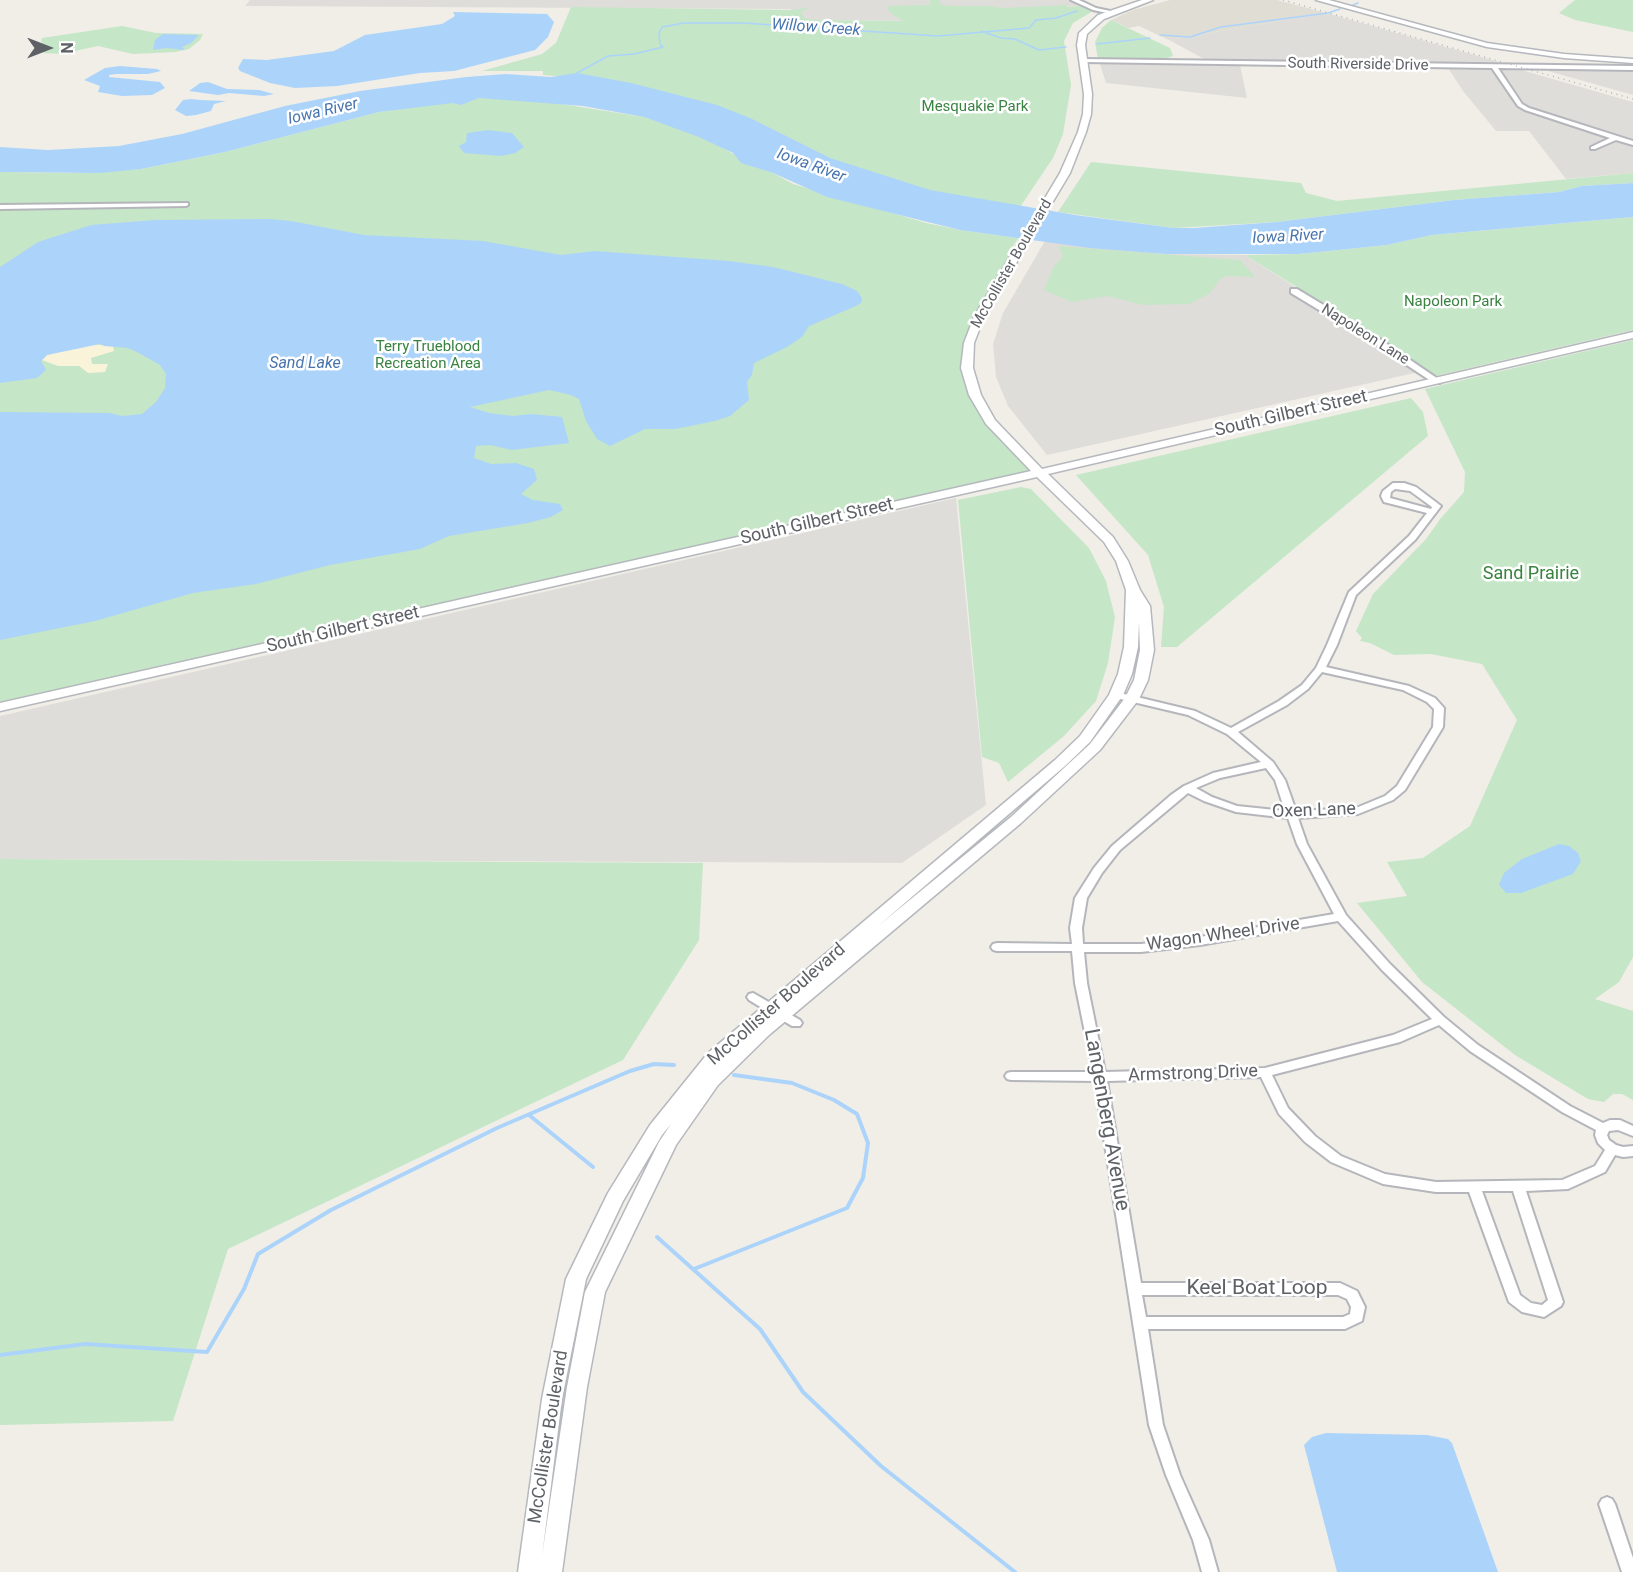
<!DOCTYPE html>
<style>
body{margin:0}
#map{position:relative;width:1633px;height:1572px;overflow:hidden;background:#f0eee7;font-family:Roboto,sans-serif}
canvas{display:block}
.north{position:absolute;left:18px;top:18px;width:60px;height:60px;-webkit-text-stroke:4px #fff;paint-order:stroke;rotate:90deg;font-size:16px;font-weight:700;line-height:24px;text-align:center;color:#5e6166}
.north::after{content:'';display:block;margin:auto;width:21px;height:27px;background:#5e6166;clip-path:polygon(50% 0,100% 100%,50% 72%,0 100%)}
</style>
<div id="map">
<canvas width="1633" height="1572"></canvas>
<div class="north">N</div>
</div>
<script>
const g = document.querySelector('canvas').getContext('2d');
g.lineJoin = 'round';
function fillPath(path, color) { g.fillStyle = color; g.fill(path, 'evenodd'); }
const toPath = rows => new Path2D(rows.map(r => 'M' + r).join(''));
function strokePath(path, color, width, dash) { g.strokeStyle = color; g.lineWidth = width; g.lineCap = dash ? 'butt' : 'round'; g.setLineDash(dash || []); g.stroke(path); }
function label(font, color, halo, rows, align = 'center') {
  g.font = font + ' Roboto,sans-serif'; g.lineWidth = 5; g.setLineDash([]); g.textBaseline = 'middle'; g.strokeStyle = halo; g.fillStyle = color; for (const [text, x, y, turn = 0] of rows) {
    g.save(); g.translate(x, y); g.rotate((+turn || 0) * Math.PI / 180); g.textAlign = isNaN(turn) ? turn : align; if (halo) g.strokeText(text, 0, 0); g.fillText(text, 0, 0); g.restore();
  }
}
fillPath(toPath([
 [250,0,1070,0,1082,6,998,9,997,7,945,7,946,21,791,20,791,9,245,6],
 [1326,13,1506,64,1206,60,1169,40],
 [1100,64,1240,65,1247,98,1106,83],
 [1448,68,1521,70,1633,102,1633,173,1566,179,1529,131,1496,131,1463,91],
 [1541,69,1633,70,1633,95],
 [1045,241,1166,254,1245,255,1295,287,1288,290,1419,372,1047,455,1008,406,996,377,993,344,1003,313],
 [956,498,986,805,902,863,0,859,0,716]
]), '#dfddd9');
fillPath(toPath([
 [1170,0,1277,0,1326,13,1169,40,1139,26,1129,28,1111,20,1133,10]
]), '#e0ddd5');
fillPath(toPath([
 [930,0,940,0,940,4,948,6,990,6,1002,8,1068,5,1066,7,1082,6,1093,11,1073,23,1064,41,1071,85,1063,134,1053,158,1018,210,927,192,583,78,543,75,543,71,482,71,542,54,556,43,571,7,792,10,806,8,809,8,801,12,804,18,816,20,903,21,892,14,887,8,889,6,930,5],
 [1575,0,1633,0,1633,32,1575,20,1559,13],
 [1111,20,1170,48,1173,56,1164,59,1098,59,1095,42,1102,28],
 [122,26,156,33,203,34,200,40,189,49,175,52,133,54,98,46,61,54,43,53,46,47,41,42,42,38],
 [479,98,536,100,644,117,706,138,755,167,773,173,793,184,926,223,960,230,1018,238,1012,248,1020,250,993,295,967,355,982,409,1039,473,0,707,0,172,70,173,141,169,225,152,379,112],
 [1091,162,1301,183,1306,193,1337,201,1633,173,1633,183,1582,186,1559,192,1454,200,1277,222,1174,228,1058,212],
 [1633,217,1633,330,1435,376,1369,332,1245,255,1299,254,1387,245,1432,235],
 [1058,246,1240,260,1255,277,1229,276,1221,278,1210,293,1189,304,1143,305,1108,296,1072,302,1044,290,1053,268,1063,256],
 [1633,340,1633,957,1619,982,1595,999,1633,1011,1633,1100,1622,1094,1613,1094,1604,1102,1588,1099,1515,1055,1422,982,1357,903,1407,896,1387,862,1423,858,1470,826,1517,720,1482,664,1431,654,1394,655,1370,643,1360,641,1362,638,1356,631,1373,594,1426,539,1441,518,1464,492,1465,472,1425,389],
 [1411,398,1423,412,1428,436,1177,647,1161,647,1164,607,1148,555,1076,475],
 [1021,487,1031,489,1089,548,1106,581,1115,617,1108,663,1096,701,1064,736,1008,782,999,763,982,757,958,500],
 [0,859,703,863,699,940,623,1060,228,1249,173,1421,0,1425]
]), '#c5e6c7');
fillPath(toPath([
 [90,344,113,346,114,351,91,358,92,364,108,364,105,372,88,373,79,366,58,366,42,360,47,355]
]), '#f9f3d9');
fillPath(toPath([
 [453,12,547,14,554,22,548,37,535,50,454,71,420,73,337,86,295,88,270,83,240,71,238,68,243,59,267,60,334,51,365,35,442,24,455,16],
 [163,34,198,35,198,36,191,43,182,47,185,50,166,48,153,50,155,40],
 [120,66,157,69,161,71,148,74,116,74,109,75,109,77,160,82,165,88,152,95,122,96,98,92,100,86,84,80,105,68],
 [577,73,631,83,717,105,750,118,830,158,930,190,1075,215,1174,228,1194,228,1277,222,1454,200,1559,192,1582,186,1633,183,1633,217,1432,235,1387,245,1299,254,1166,254,1089,248,960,230,827,197,773,173,741,163,733,153,699,137,644,117,583,106,479,98,461,105,453,103,379,112,225,152,141,169,100,173,0,172,0,147,48,150,119,146,182,134,285,106,360,91,466,77,506,74,551,77],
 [208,82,227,89,259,90,274,94,264,96,229,93,218,95,189,91,200,83],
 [191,99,200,100,226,101,214,104,211,111,196,115,186,116,175,110,183,100],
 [488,130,512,133,524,147,515,153,501,156,464,153,459,146,466,142,467,133],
 [269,219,291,221,364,235,483,241,561,255,595,251,729,261,773,267,842,284,857,291,862,298,861,303,856,306,809,326,802,337,787,347,754,363,752,375,747,382,749,400,730,416,715,421,675,429,645,429,610,446,597,439,586,421,579,399,571,395,549,390,470,407,489,413,513,416,531,414,562,417,569,443,512,450,490,445,476,446,474,458,491,464,516,463,534,469,537,480,521,494,533,500,560,504,563,510,551,517,528,523,449,536,420,549,330,565,256,584,193,593,95,621,0,640,0,412,109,413,122,416,142,414,156,402,165,388,166,374,160,365,137,352,128,348,104,346,100,344,47,355,41,361,46,370,37,378,0,383,0,267,38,242,91,225,155,220],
 [1559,844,1569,846,1578,853,1581,861,1573,874,1521,893,1506,893,1499,885,1504,873,1522,859],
 [1326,1433,1427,1435,1448,1439,1452,1443,1498,1572,1337,1572,1304,1445,1312,1437]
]), '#acd4fb');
strokePath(toPath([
 [1353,5,1358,3],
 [981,31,1001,38,1015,39,1039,50,1066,47],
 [1160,35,1190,37,1221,27,1328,13,1340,9],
 [1097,44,1150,38],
 [577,73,608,56,634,54,663,47,660,44,659,33,662,27,684,23,743,23,938,36,1029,28,1036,20,1056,18,1077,11]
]), '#acd4fb', 1.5);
strokePath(toPath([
 [529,1115,593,1167],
 [657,1237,760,1329,803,1392,881,1466,1015,1572],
 [694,1269,847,1208,863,1178,868,1143,857,1114,834,1100,792,1083,734,1075],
 [0,1355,85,1344,207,1352,244,1289,258,1254,331,1210,497,1128,630,1071,654,1064,674,1065]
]), '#acd4fb', 4);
const street = toPath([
 [1071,0,1079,0,1096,8,1115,12,1112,14,1093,10,1071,0],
 [1084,59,1633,66,1633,70,1498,68,1522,104,1529,108,1633,141,1633,145,1616,140,1595,149,1591,149,1591,147,1610,138,1525,110,1518,106,1492,68,1082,62,1082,60,1084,59],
 [188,203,188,205,186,206,0,209,0,205,188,203],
 [1291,289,1297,289,1378,338,1441,381,1440,383,1434,383,1372,342,1291,293,1291,289],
 [1393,483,1404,483,1416,487,1441,506,1415,540,1356,595,1337,645,1326,667,1409,686,1435,698,1444,708,1443,727,1405,790,1393,800,1358,814,1298,818,1307,844,1346,915,1390,964,1444,1017,1478,1045,1570,1106,1603,1123,1610,1120,1620,1120,1633,1126,1633,1136,1618,1130,1609,1131,1607,1135,1609,1140,1616,1145,1623,1147,1633,1146,1633,1156,1623,1157,1615,1155,1605,1172,1568,1189,1526,1191,1563,1302,1561,1306,1544,1317,1522,1312,1509,1302,1469,1192,1436,1192,1383,1184,1331,1162,1305,1142,1279,1114,1261,1077,1107,1081,1141,1283,1340,1283,1357,1291,1365,1307,1362,1321,1345,1329,1148,1329,1163,1425,1180,1475,1209,1540,1218,1572,1202,1572,1193,1540,1166,1475,1149,1425,1095,1081,1011,1080,1007,1079,1005,1076,1007,1073,1011,1072,1093,1072,1075,983,1072,951,997,951,993,950,991,947,993,944,997,943,1072,944,1070,928,1075,898,1094,868,1112,846,1171,795,1184,786,1213,773,1261,762,1227,734,1188,715,1112,697,1111,695,1116,692,1195,711,1231,728,1279,701,1302,685,1316,668,1327,645,1349,592,1409,536,1427,513,1384,502,1381,496,1383,491,1393,483],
 [1395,489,1410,491,1432,507,1431,509,1390,498,1391,492,1395,489],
 [1322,672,1403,690,1427,702,1434,709,1433,727,1397,786,1385,796,1356,808,1296,811,1285,780,1273,762,1238,732,1287,705,1308,689,1322,672],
 [1266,768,1275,780,1285,811,1237,806,1212,797,1196,788,1220,778,1266,768],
 [1188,793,1204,801,1236,812,1288,818,1297,844,1334,914,1200,937,1141,944,1083,944,1082,928,1087,898,1102,873,1120,850,1188,793],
 [1338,921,1382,970,1432,1019,1393,1035,1265,1068,1105,1072,1087,983,1084,952,1141,952,1200,945,1338,921],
 [1439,1025,1470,1051,1562,1112,1596,1130,1595,1135,1598,1143,1605,1150,1595,1166,1562,1180,1436,1182,1385,1174,1341,1156,1315,1136,1288,1108,1272,1075,1400,1042,1439,1025],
 [1482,1191,1513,1191,1548,1300,1542,1305,1531,1303,1520,1295,1482,1191],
 [1142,1295,1338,1295,1347,1299,1351,1307,1350,1314,1343,1317,1146,1317,1142,1295],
 [753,993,800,1020,802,1023,800,1026,792,1026,749,1000,747,997,749,994,753,993],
 [1607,1497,1612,1499,1615,1504,1633,1558,1633,1572,1622,1572,1599,1504,1602,1499,1607,1497]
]);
const secondary = toPath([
 [1142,0,1153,0,1104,19,1087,34,1085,45,1092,94,1091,114,1086,132,1070,173,984,317,974,343,973,368,981,395,995,420,1042,469,1633,332,1633,338,1048,474,1113,537,1128,561,1140,590,1150,606,1154,650,1148,680,1139,699,1100,750,1021,823,769,1035,718,1085,676,1145,605,1292,587,1387,562,1572,518,1572,542,1399,566,1279,608,1193,650,1125,708,1053,1055,760,1080,736,1109,695,1118,674,1124,647,1126,590,1116,561,1104,542,1037,477,0,711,0,703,1031,471,986,424,969,395,961,368,964,343,974,317,1060,173,1078,132,1083,114,1084,94,1077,45,1079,33,1098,15,1142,0],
 [1139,622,1140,650,1134,680,1125,698,1090,744,1011,817,878,926,1065,766,1090,742,1123,695,1132,674,1138,647,1139,622],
 [671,1124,659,1142,585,1292,567,1387,542,1556,562,1399,586,1279,623,1201,662,1135,671,1124],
 [1316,0,1329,0,1487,43,1564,54,1633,59,1633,63,1564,58,1487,47,1316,0]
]);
strokePath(street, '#b4b6bb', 4);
strokePath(secondary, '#b5b8bd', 3);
fillPath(street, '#fff');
fillPath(secondary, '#fff');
strokePath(toPath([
 [1283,0,1633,99]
]), '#b5b5b6', 1.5, [1, 4.5]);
label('15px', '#5e6166', '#fff', [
 ["South Riverside Drive",1358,65,1],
 ["McCollister Boulevard",1012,264,-60],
 ["Napoleon Lane",1365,335,32]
]);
label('15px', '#398340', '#fff', [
 ["Mesquakie Park",975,107],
 ["Napoleon Park",1453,302],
 ["Terry Trueblood",428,347],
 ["Recreation Area",428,364]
]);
label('italic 16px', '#4874ae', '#fff', [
 ["Willow Creek",816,28,4],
 ["Iowa River",323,112,-13],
 ["Iowa River",811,166,20],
 ["Iowa River",1288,237,-3],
 ["Sand Lake",305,364]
]);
label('18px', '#5e6166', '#fff', [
 ["South Gilbert Street",1291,414,-13],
 ["South Gilbert Street",817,522,-13],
 ["South Gilbert Street",343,630,-13],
 ["Oxen Lane",1314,811,-2],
 ["Wagon Wheel Drive",1223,935,-8],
 ["McCollister Boulevard",777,1005,-41],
 ["Armstrong Drive",1193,1074,-2],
 ["McCollister Boulevard",549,1437,-81]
]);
label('18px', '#398340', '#fff', [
 ["Sand Prairie",1531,574]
]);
label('21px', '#5e6166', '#fff', [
 ["Langenberg Avenue",1106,1120,80],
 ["Keel Boat Loop",1257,1289]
]);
</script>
